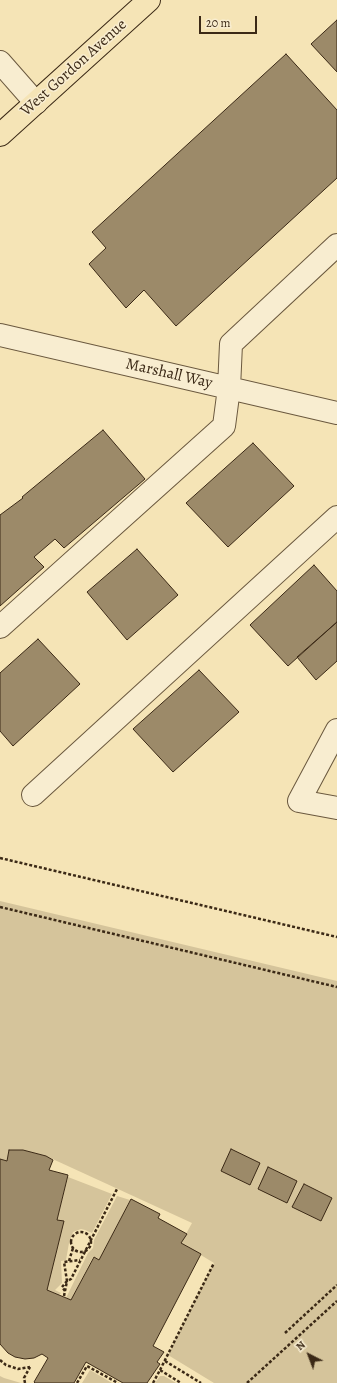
<!DOCTYPE html>
<style>
body{margin:0}
#map{position:relative;width:337px;height:1383px;overflow:hidden;background:#f5e4b6;font-family:Alegreya,serif}
canvas{display:block}
.north{position:absolute;left:289px;top:1335px;width:40px;height:40px;-webkit-text-stroke:3px #f8edd0;paint-order:stroke;rotate:318deg;font-size:11px;font-weight:700;line-height:16px;text-align:center;color:#3b2916}
.north::after{content:'';display:block;margin:auto;width:14px;height:18px;background:#3b2916;clip-path:polygon(50% 0,100% 100%,50% 72%,0 100%)}
.scale{position:absolute;left:199px;top:16px;width:58px;height:18px;box-sizing:border-box;border:2px solid #3b2916;border-top:0;padding-left:5px;font-size:12px;line-height:14px;white-space:nowrap;color:#3b2916;-webkit-text-stroke:3px #f8edd0;paint-order:stroke}
</style>
<div id="map">
<canvas width="337" height="1383"></canvas>
<div class="north">N</div>
<div class="scale">20 m</div>
</div>
<script>
const g = document.querySelector('canvas').getContext('2d');
g.lineJoin = 'round';
function fillPath(path, color) { g.fillStyle = color; g.fill(path, 'evenodd'); }
const toPath = rows => new Path2D(rows.map(r => 'M' + r).join(''));
function strokePath(path, color, width, dash) { g.strokeStyle = color; g.lineWidth = width; g.lineCap = dash ? 'butt' : 'round'; g.setLineDash(dash || []); g.stroke(path); }
function label(font, color, halo, rows, align = 'center') {
  g.font = font + ' Alegreya,serif'; g.lineWidth = 3; g.setLineDash([]); g.textBaseline = 'middle'; g.strokeStyle = halo; g.fillStyle = color; for (const [text, x, y, turn = 0] of rows) {
    g.save(); g.translate(x, y); g.rotate((+turn || 0) * Math.PI / 180); g.textAlign = isNaN(turn) ? turn : align; if (halo) g.strokeText(text, 0, 0); g.fillText(text, 0, 0); g.restore();
  }
}
fillPath(toPath([
 [0,901,337,981,337,1383,214,1383,168,1355,214,1263,181,1243,192,1223,46,1156,23,1150,9,1150,7,1161,0,1159],
 [68,1177,112,1194,92,1233,85,1230,81,1229,73,1232,69,1243,66,1260,61,1261,62,1283,55,1290,61,1293,59,1295,47,1290,63,1222,57,1220],
 [117,1196,130,1200,99,1260,93,1257,71,1300,66,1298,88,1253,93,1248,94,1240],
 [90,1370,112,1383,82,1383],
 [0,1376,4,1378,21,1383,0,1383],
 [160,1376,164,1376,176,1383,155,1383]
]), '#d5c49b');
const building = toPath([
 [337,20,337,72,311,44,337,20],
 [286,54,337,110,337,178,176,326,144,290,126,308,89,264,106,248,92,232,286,54],
 [103,430,145,479,64,548,55,539,34,557,44,567,0,606,0,515,23,498,22,497,103,430],
 [253,443,294,486,228,547,186,503,253,443],
 [137,549,178,595,127,640,87,592,137,549],
 [314,565,337,591,337,622,288,666,250,625,314,565],
 [337,622,337,661,316,680,297,657,337,622],
 [38,639,80,684,13,746,0,731,0,673,38,639],
 [199,670,239,712,173,772,133,729,199,670],
 [231,1149,260,1163,250,1185,221,1171,231,1149],
 [9,1150,23,1150,46,1156,53,1160,49,1170,68,1175,57,1220,64,1221,47,1290,71,1300,94,1257,99,1260,131,1199,160,1214,158,1218,187,1234,181,1243,201,1254,153,1346,164,1352,157,1362,160,1364,147,1383,123,1383,86,1362,74,1383,35,1383,34,1382,48,1358,42,1354,34,1358,25,1359,15,1357,8,1353,0,1344,0,1159,7,1161,9,1150],
 [268,1167,297,1181,287,1203,258,1189,268,1167],
 [304,1184,332,1198,321,1221,292,1207,304,1184]
]);
fillPath(building, '#9c8a69');
strokePath(building, '#3b2916', 1);
const minor = toPath([
 [0,62,36,103],
 [0,335,337,413],
 [0,627,224,426,229,388,231,344,337,245],
 [337,730,299,801,337,808],
 [33,795,337,517]
]);
const major = toPath([
 [0,135,149,0]
]);
strokePath(minor, '#6a583e', 24);
strokePath(major, '#3b2916', 24);
strokePath(toPath([
 [0,858,337,937],
 [0,907,337,987],
 '71 1242a10 10 0 1 1 20 0a10 10 0 1 1-20 0Z',
 [69,1261,73,1248],
 [65,1291,62,1287,67,1281,71,1279,117,1189],
 [64,1296,67,1281,64,1262,80,1260],
 [285,1333,337,1285],
 [0,1360,6,1365,18,1369,30,1367],
 [165,1361,201,1383],
 [160,1370,214,1263],
 [25,1383,24,1378,30,1367],
 [77,1383,87,1366,118,1383],
 [153,1383,160,1370,181,1383],
 [247,1383,337,1301]
]), '#3b2916', 2.5, [3, 2]);
strokePath(minor, '#f8edd0', 22);
strokePath(major, '#f5e4b6', 22);
label('16px', '#3b2916', '#f8edd0', [
 ["West Gordon Avenue",74,68,-42],
 ["Marshall Way",169,374,13]
]);
</script>
